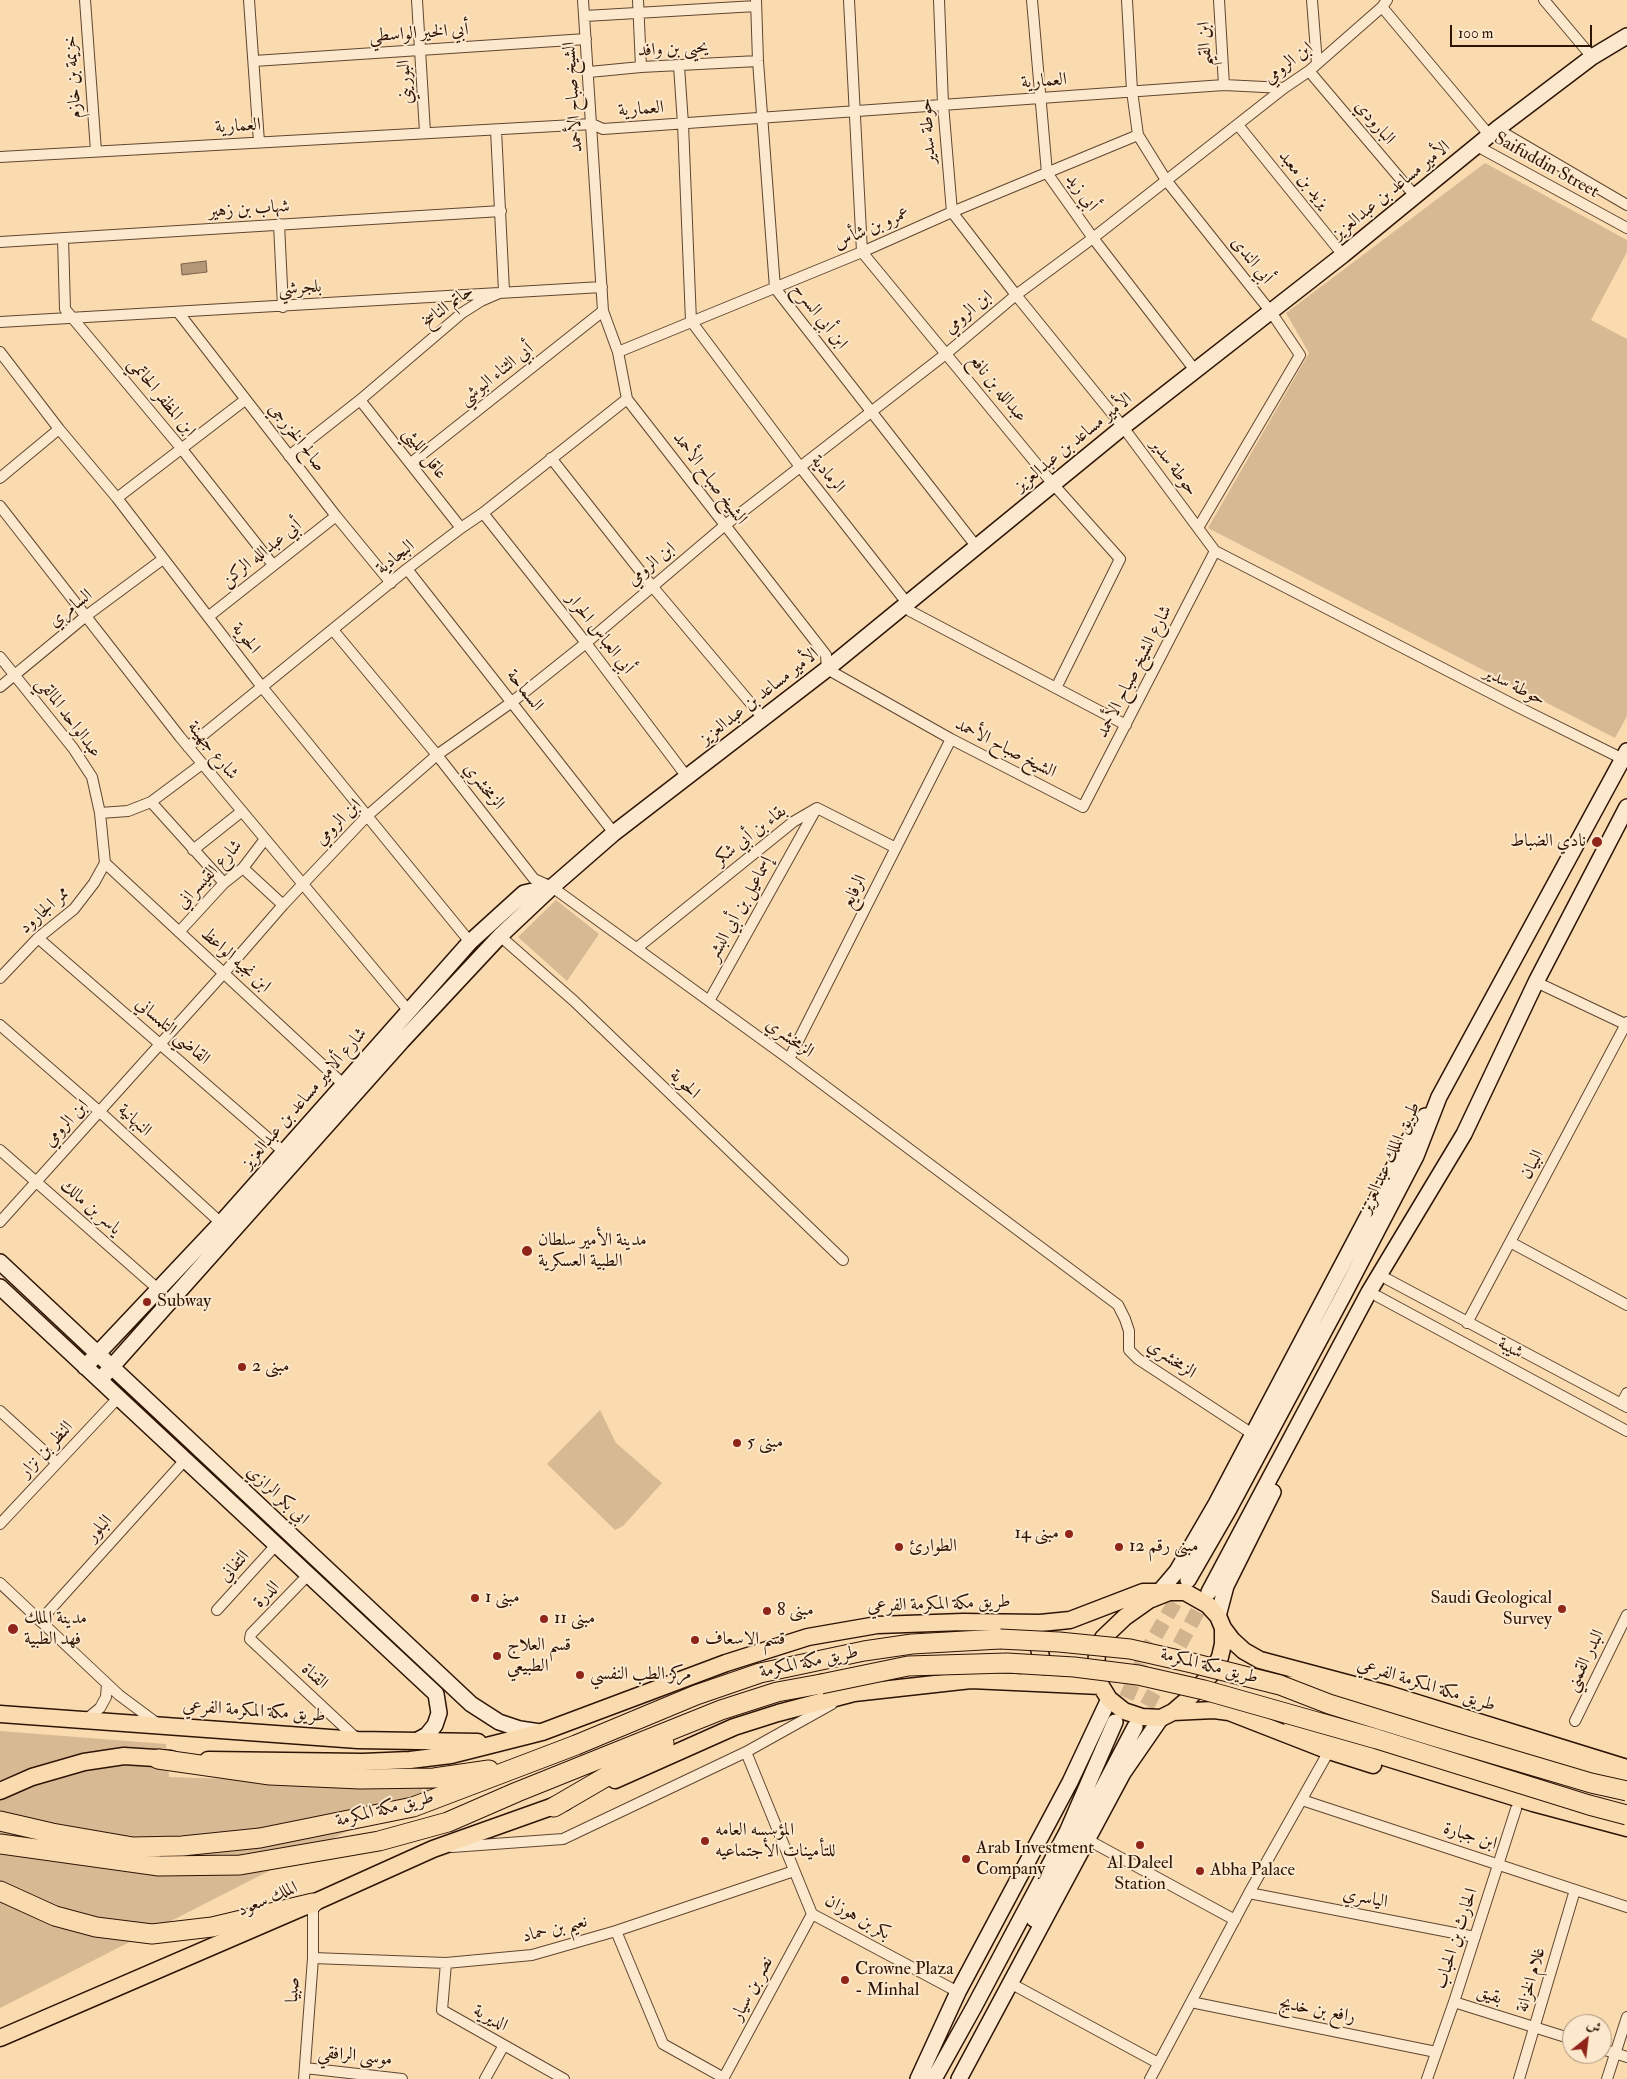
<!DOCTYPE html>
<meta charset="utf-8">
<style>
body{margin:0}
#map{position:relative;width:1627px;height:2079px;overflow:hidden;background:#fadbb0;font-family:"IM FELL Double Pica",Amiri,serif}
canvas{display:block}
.north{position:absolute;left:1562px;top:2014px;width:50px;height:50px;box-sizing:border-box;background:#fce8cc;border:1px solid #a9937c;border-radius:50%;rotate:29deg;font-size:14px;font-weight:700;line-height:20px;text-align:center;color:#2d1405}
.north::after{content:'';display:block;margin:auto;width:18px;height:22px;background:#8f2418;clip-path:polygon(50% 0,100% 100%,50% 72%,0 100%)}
.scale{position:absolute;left:1450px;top:25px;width:142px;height:22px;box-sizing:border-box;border:2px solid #2d1405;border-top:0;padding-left:6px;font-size:15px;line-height:18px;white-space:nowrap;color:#2d1405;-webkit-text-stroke:4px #fce8cc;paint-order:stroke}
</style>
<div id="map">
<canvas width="1627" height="2079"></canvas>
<div class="north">ش</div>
<div class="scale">100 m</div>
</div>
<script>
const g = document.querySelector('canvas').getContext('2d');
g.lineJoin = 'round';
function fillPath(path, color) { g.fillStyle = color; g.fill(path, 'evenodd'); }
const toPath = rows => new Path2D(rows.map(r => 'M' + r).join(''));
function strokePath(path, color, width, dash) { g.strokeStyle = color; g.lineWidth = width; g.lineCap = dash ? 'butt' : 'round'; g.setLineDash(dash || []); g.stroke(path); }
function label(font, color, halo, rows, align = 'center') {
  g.font = font + ' "IM FELL Double Pica",Amiri,serif'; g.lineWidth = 4; g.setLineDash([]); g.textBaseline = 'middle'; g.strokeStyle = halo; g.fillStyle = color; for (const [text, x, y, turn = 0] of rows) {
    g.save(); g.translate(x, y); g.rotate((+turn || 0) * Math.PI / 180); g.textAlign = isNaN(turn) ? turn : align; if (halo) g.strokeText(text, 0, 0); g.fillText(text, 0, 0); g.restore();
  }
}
fillPath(toPath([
 [1485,163,1627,240,1627,252,1591,320,1627,339,1627,716,1615,738,1208,528,1309,353,1286,313],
 [556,900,599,934,567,981,518,937],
 [600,1410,616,1443,662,1483,623,1526,615,1530,547,1464],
 [0,1731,166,1744,169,1777,436,1786,0,2008]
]), '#d7b993');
const water = toPath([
 [206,261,207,272,182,275,181,264,206,261]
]);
fillPath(water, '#b49776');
strokePath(water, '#7e6349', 1);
strokePath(toPath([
 [1117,1719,1149,1647,1186,1583],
 [1136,1726,1208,1592]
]), '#d1b38e', 15, [15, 8]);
const street = toPath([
 [85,0,96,151],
 [249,0,259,142],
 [417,0,425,132],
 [583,0,603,311,618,352,627,399,826,655,827,669,951,739,1083,807,1215,551],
 [638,0,641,67],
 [756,0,758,61,775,288,976,546],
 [849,0,862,252,1053,484,1120,559,1056,688],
 [939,0,943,104,952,212,1016,295,1123,427,1215,551,1520,708,1623,759],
 [1032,0,1047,173,1093,238,1194,369],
 [1127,0,1132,91,1138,135,1166,180,1271,312,1300,355,1198,528],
 [1219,0,1224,85],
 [1312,0,1317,64],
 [1544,0,1592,57],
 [1382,7,1490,136],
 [585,16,756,6],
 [254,61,586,39],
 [679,66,683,124,691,321,801,468,907,603,910,611,1126,725],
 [1309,71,1415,196],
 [589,72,641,67,758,61],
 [1238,125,1343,255],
 [1497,129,1627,205],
 [1477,146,1627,228],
 [0,157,592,124,603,129,1224,85,1284,88],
 [279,224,283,307],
 [63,238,65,309,181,448,273,565],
 [0,242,501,211],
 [178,312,336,516,391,583],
 [0,322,602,287],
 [0,352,59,429,117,498,262,687,470,942],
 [618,352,862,252,952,212,1138,135],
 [360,400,461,528],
 [289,456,360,400,462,313,481,301,504,291,496,130],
 [551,458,652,586,763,718],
 [411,463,603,311],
 [0,478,59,429],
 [117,498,245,400],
 [0,506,180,737,408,1010],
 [483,513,586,643,687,777],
 [407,569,614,833],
 [208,617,336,516],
 [333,630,437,755,534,879,552,887,789,1059,1118,1305,1125,1319,1129,1331,1129,1350,1138,1359,1254,1435],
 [0,657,73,748,92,777,100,813,105,863],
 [0,687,86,616,163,559],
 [188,747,407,569,461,528,483,513,627,399],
 [151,802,224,883],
 [100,813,128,811,151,802,202,764],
 [193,850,241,812],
 [105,863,343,1084],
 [243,868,283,905],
 [179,932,224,883,243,868,265,839],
 [500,936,574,1001,843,1260],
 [38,938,284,1152],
 [637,948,793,822,817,808,896,848],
 [0,978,38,938,74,909,94,883,105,863],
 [1536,982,1627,1025],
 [709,1001,816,809],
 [0,1025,100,1112,221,1223],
 [789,1059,951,739],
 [0,1150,159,1290],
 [0,1222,224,973,283,905,367,816,437,755,512,702,586,643,724,526,947,353,1016,295,1093,238,1284,88,1309,71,1382,7,1387,0],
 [1510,1242,1627,1305],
 [1387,1279,1627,1407],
 [1377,1296,1627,1431],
 [1467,1323,1627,1022],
 [1621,1404,1627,1393],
 [0,1411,57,1463],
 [0,1524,118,1398],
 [308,1575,251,1634,250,1639,357,1739],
 [0,1583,119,1695,158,1724],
 [217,1610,276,1545],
 [40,1621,185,1460],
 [83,1719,89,1717,100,1708,106,1697,107,1684],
 [1575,1721,1627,1615],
 [746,1752,812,1914,958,1992],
 [1302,1800,1627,1907],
 [1088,1840,1235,1920],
 [452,1847,563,1839,746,1752,832,1704],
 [1249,1893,1475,1937],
 [616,1931,663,2044,724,2078],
 [313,1958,446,1963,532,1955,616,1931,794,1871],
 [446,1963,442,2010,564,2079],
 [1010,1983,1158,2063],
 [1191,2002,1436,2052],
 [1454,2002,1572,2039],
 [1602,2049,1627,2057],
 [305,2068,402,2079],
 [304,2079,313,1958,313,1903],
 [485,2079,504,2045],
 [723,2079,812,1914],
 [1150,2079,1249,1893,1329,1751],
 [1427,2079,1454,2002,1516,1809],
 [1519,2079,1575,1890],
 [1607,2079,1627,2017]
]);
const secondary = toPath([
 [0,1262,471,1704,499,1722,520,1729,540,1732],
 [0,1287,436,1694,439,1713,435,1725,427,1735,416,1741],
 [85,1367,221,1223,470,942,524,893,550,887],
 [100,1380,402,1041,500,936,552,887,614,833,827,669,1123,427,1343,255,1497,129,1592,57,1627,36],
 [1188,1580,1229,1509,1343,1296,1416,1156,1439,1097,1627,751],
 [1209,1592,1369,1292,1464,1134,1536,982,1627,807],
 [1154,1598,1177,1571,1216,1504,1406,1144,1425,1116],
 [1218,1616,1226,1586,1273,1492],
 [1034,1919,1135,1727],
 [918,2079,958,1992,1070,1782,1109,1699],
 [934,2079,974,2007,1067,1832,1115,1722],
 [959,2079,1123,1773,1161,1718]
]);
const primary = toPath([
 [1169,1592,1185,1592,1208,1605,1218,1616,1223,1628,1223,1644,1220,1657,1212,1673,1187,1700,1173,1712,1161,1718,1142,1717,1124,1711,1109,1699,1101,1686,1096,1667,1097,1654,1103,1638,1125,1617,1149,1600,1169,1592],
 [1223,1628,1232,1640,1244,1651,1260,1660,1388,1694,1627,1768],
 [1023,1637,1038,1644,1041,1657,1035,1671,1030,1673],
 [1173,1712,1214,1710,1229,1712,1329,1751,1373,1765],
 [0,1714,358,1740,478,1742],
 [1291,1720,1314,1732,1368,1752,1533,1803,1627,1828],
 [208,1760,363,1762,410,1760,451,1755,542,1732,726,1663,808,1637,877,1625,963,1622,1040,1623,1070,1620,1143,1592,1169,1592],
 [615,1780,734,1727,778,1713,854,1693,971,1680,1101,1686],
 [0,1791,32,1777,84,1762,124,1756,171,1759],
 [0,2038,313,1903,433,1849,565,1802]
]);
const highway = toPath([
 [1289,1686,1323,1689,1358,1696,1606,1773,1627,1777],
 [158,1759,270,1775,360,1779,434,1778,489,1770],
 [554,1807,664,1743],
 [0,1821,52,1833,133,1847,182,1846,260,1838,413,1807,576,1745,696,1695,760,1673,864,1651,912,1644,1000,1639],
 [0,1844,159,1866,240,1865,379,1841,448,1822,517,1792,721,1710,777,1692,821,1684],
 [0,1891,55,1916,96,1927,152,1934,212,1927,313,1903]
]);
strokePath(street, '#604630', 12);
strokePath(secondary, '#2d1405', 18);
strokePath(primary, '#2d1405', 19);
strokePath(highway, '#2d1405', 21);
strokePath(street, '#fce8cc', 10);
strokePath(secondary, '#fce8cc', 15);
strokePath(primary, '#fadbb0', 16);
strokePath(highway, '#fadbb0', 19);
const highwayBridge = toPath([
 [1000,1639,1059,1642,1130,1649,1192,1663,1280,1685,1329,1704,1436,1737,1591,1783,1627,1791],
 [821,1684,908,1666,1007,1663,1074,1667,1138,1675,1204,1690,1377,1739,1589,1805,1627,1815]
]);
strokePath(highwayBridge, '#2d1405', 21, []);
strokePath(highwayBridge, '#fadbb0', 19);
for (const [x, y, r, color] of [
 [1597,842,6,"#8f2418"],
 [527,1251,6,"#8f2418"],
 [147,1302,5,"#8f2418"],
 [242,1367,5,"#8f2418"],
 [737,1443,5,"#8f2418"],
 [1069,1534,5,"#8f2418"],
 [899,1547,5,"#8f2418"],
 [1119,1547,5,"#8f2418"],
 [475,1598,5,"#8f2418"],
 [1562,1609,5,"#8f2418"],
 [767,1611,5,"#8f2418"],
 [544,1619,5,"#8f2418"],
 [13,1629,6,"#8f2418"],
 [695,1640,5,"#8f2418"],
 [497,1656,5,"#8f2418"],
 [580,1675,5,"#8f2418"],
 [705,1841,5,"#8f2418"],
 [1140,1845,5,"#8f2418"],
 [966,1859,5,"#8f2418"],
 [1200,1871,5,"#8f2418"],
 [845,1980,5,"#8f2418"]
]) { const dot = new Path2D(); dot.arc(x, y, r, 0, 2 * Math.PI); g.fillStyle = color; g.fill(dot); strokePath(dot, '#fce8cc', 2); }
label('18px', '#2d1405', '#fce8cc', [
 ["أبي الخير الواسطي",419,34,-4],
 ["ابن القيم",1206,44,-93],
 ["يحيى بن وافد",673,50,-3],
 ["ابن الرومي",1289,64,-38],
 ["خزيمة بن خازم",74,77,-94],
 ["البوريني",406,82,-93],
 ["العمارية",1044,82,-4],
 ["الشيخ صباح الأحمد",574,97,-94],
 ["العمارية",641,110,-4],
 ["البارودي",1374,123,50],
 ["العمارية",238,127,-3],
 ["حوطة سدير",929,131,-94],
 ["Saifuddin Street",1546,166,29],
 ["يزيد بن معبد",1303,180,51],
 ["الأمير مساعد بن عبدالعزيز",1392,191,-39],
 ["أبي زيد",1081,193,54],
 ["شهاب بن زهير",249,210,-4],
 ["عمرو بن شأس",872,229,-24],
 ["أبي الندى",1251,261,51],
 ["بلجرشي",300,289,-4],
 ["حاتم الناسخ",448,307,-36],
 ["ابن الرومي",969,313,-40],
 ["ابن أبي السرح",819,317,52],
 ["أبي الثناء البوشي",497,375,-38],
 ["عبدالله بن نافع",997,389,51],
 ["ابن المظفر الحاتمي",161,398,51],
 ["صالح الخزرجي",296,438,52],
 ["الأمير مساعد بن عبدالعزيز",1074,443,-39],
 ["عاقل الليثي",424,454,52],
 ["حوطة سدير",1173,468,53],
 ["الرمادية",827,475,52],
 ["الشيخ صباح الأحمد",709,479,53],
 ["أبي عبدالله الركن",262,554,-38],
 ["البجادية",396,558,-39],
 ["ابن الرومي",652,565,-40],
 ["السامري",71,609,-38],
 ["أبي العباس الحرار",599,634,52],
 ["الحوية",245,639,52],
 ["شارع الشيخ صباح الأحمد",1135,672,-63],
 ["حوطة سدير",1514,687,27],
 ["السماحة",524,691,52],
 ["الأمير مساعد بن عبدالعزيز",760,697,-38],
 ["عبدالواحد المالقي",68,718,53],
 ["الشيخ صباح الأحمد",1005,749,27],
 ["شارع جهينة",212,751,51],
 ["الزمخشري",483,787,52],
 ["ابن الرومي",339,823,-45],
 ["بقاء بن أبي شكر",751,836,-38],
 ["شارع القيسراني",210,875,-47],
 ["الرفايع",855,892,-63],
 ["إسماعيل بن أبي البشر",741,909,-61],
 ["ممر الجارود",45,911,-42],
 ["ابن نجيه الواعظ",235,961,42],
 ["القاضي التلمساني",172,1032,41],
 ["الزمخشري",789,1039,36],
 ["الحوية",684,1085,44],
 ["شارع ألامير مساعد بن عبدالعزيز",305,1099,-49],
 ["النبهانية",134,1121,43],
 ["ابن الرومي",67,1124,-47],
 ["طريق الملك عبدالعزيز",1391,1158,-65],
 ["البيان",1533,1165,-62],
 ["ياسر بن مالك",90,1208,41],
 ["شيبة",1510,1349,28],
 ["الزمخشري",1171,1360,35],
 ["النظر بن نزار",47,1450,-47],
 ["ابي بكر الرازي",277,1496,43],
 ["البلور",100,1529,-48],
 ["التفاني",235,1567,-48],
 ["الدرة",267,1595,-46],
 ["طريق مكة المكرمة الفرعي",939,1605,-2],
 ["البدر القمني",1586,1661,-64],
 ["طريق مكة المكرمة",809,1663,-12],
 ["طريق مكة المكرمة",1209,1667,14],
 ["القناة",314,1677,43],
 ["طريق مكة المكرمة الفرعي",1426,1686,17],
 ["طريق مكة المكرمة الفرعي",254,1712,4],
 ["طريق مكة المكرمة",385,1810,-14],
 ["ابن جبارة",1470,1837,18],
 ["الياسري",1365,1899,11],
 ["الملك سعود",268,1900,-23],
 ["بكر بن هوزان",857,1918,30],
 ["نعيم بن حماد",555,1930,-14],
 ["الحارث بن الحباب",1457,1939,-72],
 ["غلام الخزانة",1532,1980,-74],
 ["نصر بن سيار",753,1989,-62],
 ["صبيا",294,1990,-86],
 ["بقيق",1489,1996,18],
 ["رافع بن خديج",1317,2011,11],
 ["الديرية",490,2019,29],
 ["موسى الرافقي",355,2057,6]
]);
label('18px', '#2d1405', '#fce8cc', [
 ["نادي الضباط",1586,842,"right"],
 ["مدينة الأمير سلطان",538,1241],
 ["الطبية العسكرية",538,1262],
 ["Subway",157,1302],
 ["مبنى 2",252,1367],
 ["مبنى 5",747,1443],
 ["مبنى 14",1059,1534,"right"],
 ["الطوارئ",909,1547],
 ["مبنى رقم 12",1129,1547],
 ["مبنى 1",485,1598],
 ["Saudi Geological",1552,1599,"right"],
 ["Survey",1552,1620,"right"],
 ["مبنى 8",777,1611],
 ["مدينة الملك",24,1619],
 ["فهد الطبية",24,1640],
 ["مبنى 11",554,1619],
 ["قسم الاسعاف",705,1640],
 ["قسم العلاج",507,1646],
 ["الطبيعي",507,1667],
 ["مركز الطب النفسي",590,1675],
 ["المؤسسه العامه",715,1831],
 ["للتأمينات الأجتماعيه",715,1852],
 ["Arab Investment",976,1849],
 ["Company",976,1870],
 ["Al Daleel",1140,1864,"center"],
 ["Station",1140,1885,"center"],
 ["Abha Palace",1210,1871],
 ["Crowne Plaza",855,1970],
 ["- Minhal",855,1991]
], 'left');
</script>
